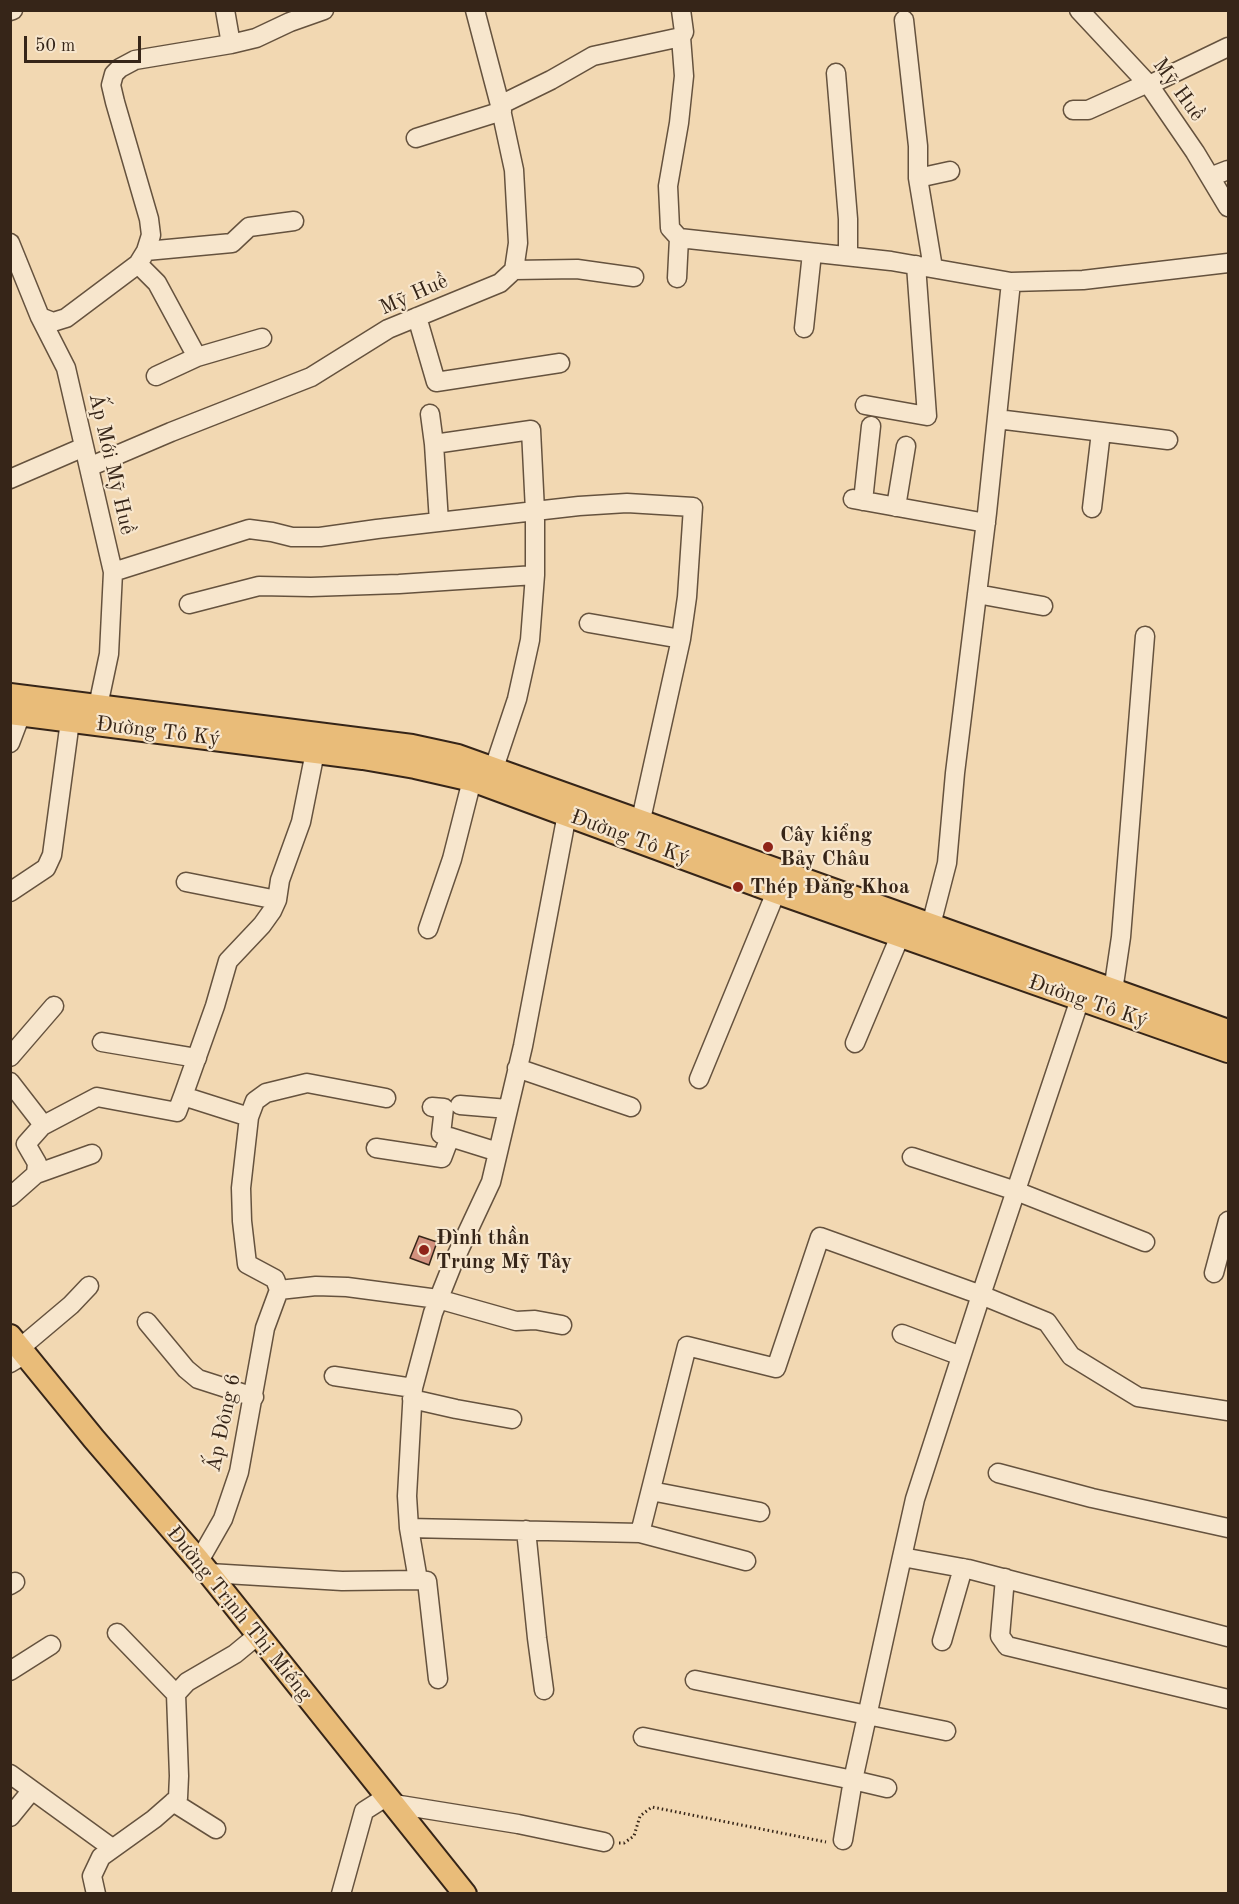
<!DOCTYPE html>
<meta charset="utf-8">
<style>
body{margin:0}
#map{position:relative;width:1239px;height:1904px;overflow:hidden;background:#f2d8b2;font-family:"Old Standard TT",serif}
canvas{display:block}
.frame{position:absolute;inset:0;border:12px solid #362518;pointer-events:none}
.scale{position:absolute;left:24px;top:36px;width:117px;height:27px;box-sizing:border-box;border:3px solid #362518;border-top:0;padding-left:8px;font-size:18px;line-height:21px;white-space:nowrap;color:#362518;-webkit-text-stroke:4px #f7e6cd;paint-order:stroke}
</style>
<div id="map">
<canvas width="1239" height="1904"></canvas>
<div class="frame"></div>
<div class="scale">50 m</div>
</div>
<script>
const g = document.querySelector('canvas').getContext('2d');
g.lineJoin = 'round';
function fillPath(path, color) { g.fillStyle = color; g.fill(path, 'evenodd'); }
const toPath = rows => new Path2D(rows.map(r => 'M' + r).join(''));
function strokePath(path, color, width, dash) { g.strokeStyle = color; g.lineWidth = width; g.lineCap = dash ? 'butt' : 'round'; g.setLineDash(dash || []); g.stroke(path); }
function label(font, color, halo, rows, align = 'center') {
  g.font = font + ' "Old Standard TT",serif'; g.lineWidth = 4.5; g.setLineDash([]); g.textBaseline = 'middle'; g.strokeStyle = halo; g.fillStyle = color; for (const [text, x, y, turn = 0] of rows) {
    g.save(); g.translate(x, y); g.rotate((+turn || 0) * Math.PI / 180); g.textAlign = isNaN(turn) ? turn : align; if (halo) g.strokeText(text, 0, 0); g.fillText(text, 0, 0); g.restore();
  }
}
const building = toPath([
 [419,1236,437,1242,429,1265,410,1258,419,1236]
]);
fillPath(building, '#d3917e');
strokePath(building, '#362518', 1.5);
const minor = toPath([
 [225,10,231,44],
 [681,10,684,32,681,37,684,76,679,123,668,186,670,228,679,238,891,261,1011,282,1083,280,1228,263],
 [1079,10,1149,85,1195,152,1228,207],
 [10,11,13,10],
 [904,20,918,146,918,178],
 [836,73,848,219,848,256],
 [1149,85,1228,47],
 [500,105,551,80,593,56,681,37],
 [1073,110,1088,110,1148,83],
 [416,138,502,111],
 [1210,177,1228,170],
 [10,243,40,317,66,368,113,572,109,654,98,706],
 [146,251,232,243,249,227,294,221],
 [138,264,157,283,197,357,262,338],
 [933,268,918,178,950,171],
 [514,270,577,269,634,277],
 [677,278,679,238],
 [40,317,53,322,66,318,138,264,146,251,151,235,149,219,115,102,111,85,114,74,120,68,135,60,231,44,256,38,290,22,324,10],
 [417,317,436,382,560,363],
 [804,328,812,253],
 [156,376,197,357],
 [865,405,927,416,916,265],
 [430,414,434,444],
 [997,419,1168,440],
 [89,467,171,432,311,377,388,329,500,283,514,270,518,243,514,170,500,105,475,10],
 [10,479,84,447],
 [853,499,986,523],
 [863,501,871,426],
 [896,507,906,446],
 [1092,508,1101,432],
 [439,522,434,444,531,430,535,511,535,575,530,640,517,699,494,768],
 [113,572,249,529,272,532,292,537,320,537,377,529,579,506,627,503,693,507,687,597,681,639,638,833],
 [977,594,1043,606],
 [189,604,259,586,311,587,399,584,535,575],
 [589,623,681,639],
 [10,743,21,714],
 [186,882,277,900],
 [10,892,46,868,52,855,70,721],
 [931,925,947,863,955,773,987,513,1011,282],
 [428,929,452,859,472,780],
 [1113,991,1121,937,1145,636],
 [102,1042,197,1058],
 [855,1043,900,936],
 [10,1057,54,1006],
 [517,1068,631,1107],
 [699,1079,776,892],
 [10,1082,41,1122,42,1126,26,1144,37,1163,36,1174,10,1197],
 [460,1105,508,1109],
 [432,1107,444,1108,441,1134],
 [249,1117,255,1101,266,1093,307,1083,386,1098],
 [42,1126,97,1097,177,1112,183,1096],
 [376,1148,442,1158,450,1137,498,1152],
 [912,1157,1016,1191,1145,1242],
 [36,1174,92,1154],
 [1214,1273,1228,1221],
 [279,1290,275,1279,247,1264,242,1221,241,1188,249,1117,183,1096,215,1006,228,961,262,925,272,911,277,900,280,880,301,822,315,752],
 [279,1290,316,1286,347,1287,438,1299,516,1321,535,1320,562,1325],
 [147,1322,186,1369,198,1379,254,1397],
 [902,1334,961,1356],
 [20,1348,71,1305,89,1286],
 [10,1363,25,1354],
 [334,1376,413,1388],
 [412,1399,456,1409,512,1419],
 [998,1473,1092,1498,1228,1528],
 [651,1491,760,1512],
 [409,1528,640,1533,687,1346,776,1368,820,1237,981,1295,1047,1322,1071,1356,1138,1397,1228,1411],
 [526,1530,537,1638,544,1690],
 [640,1533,746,1561],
 [902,1557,915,1499,981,1295,1080,999],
 [199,1561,223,1519,239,1472,265,1328,279,1290],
 [209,1573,342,1581,418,1580,409,1528,407,1496,413,1388,433,1313,453,1263,491,1182,523,1046,567,814],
 [1005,1578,1000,1636,1007,1646,1228,1699],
 [418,1580,427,1581,438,1679],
 [10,1585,15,1582],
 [117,1633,176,1694],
 [942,1641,963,1568],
 [10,1671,51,1645],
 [695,1680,946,1731],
 [643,1737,853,1780,902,1557,968,1569,1228,1637],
 [10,1774,112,1848],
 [173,1802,216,1829],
 [394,1804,518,1824,604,1842],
 [10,1817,32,1790],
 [843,1840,853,1780,887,1788],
 [96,1894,92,1876,101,1857,154,1819,178,1798,179,1776,176,1694,187,1682,235,1654,258,1635],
 [341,1894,364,1811,386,1797]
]);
const major = toPath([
 [10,695,412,746,458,756,1228,1031],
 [10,713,363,758,415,767,472,780,776,892,1228,1051],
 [10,1336,94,1439,199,1561,465,1894]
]);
strokePath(minor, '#65523e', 21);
strokePath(major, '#362518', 26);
strokePath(toPath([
 [619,1843,624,1843,634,1836,640,1816,652,1807,826,1842]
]), '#362518', 3, [1.5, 3]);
strokePath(minor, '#f7e6cd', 18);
strokePath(major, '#e9bc79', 22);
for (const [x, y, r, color] of [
 [768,847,6,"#8f2418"],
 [738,887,6,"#8f2418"],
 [424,1250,6,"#8f2418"]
]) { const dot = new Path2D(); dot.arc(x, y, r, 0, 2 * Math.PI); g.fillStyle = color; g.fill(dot); strokePath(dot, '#f7e6cd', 2); }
label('21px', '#362518', '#f7e6cd', [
 ["Mỹ Huề",1178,90,54],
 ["Mỹ Huề",414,295,-24],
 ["Ấp Mới Mỹ Huề",111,464,77],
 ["Đường Tô Ký",158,732,7],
 ["Đường Tô Ký",630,838,20],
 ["Đường Tô Ký",1088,1002,19],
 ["Ấp Đông 6",224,1423,-78],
 ["Đường Trịnh Thị Miếng",239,1614,51]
]);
label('bold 21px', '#362518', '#f7e6cd', [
 ["Cây kiểng",780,835],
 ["Bảy Châu",780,859],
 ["Thép Đăng Khoa",750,887],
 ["Đình thần",436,1238],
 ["Trung Mỹ Tây",436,1262]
], 'left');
</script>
